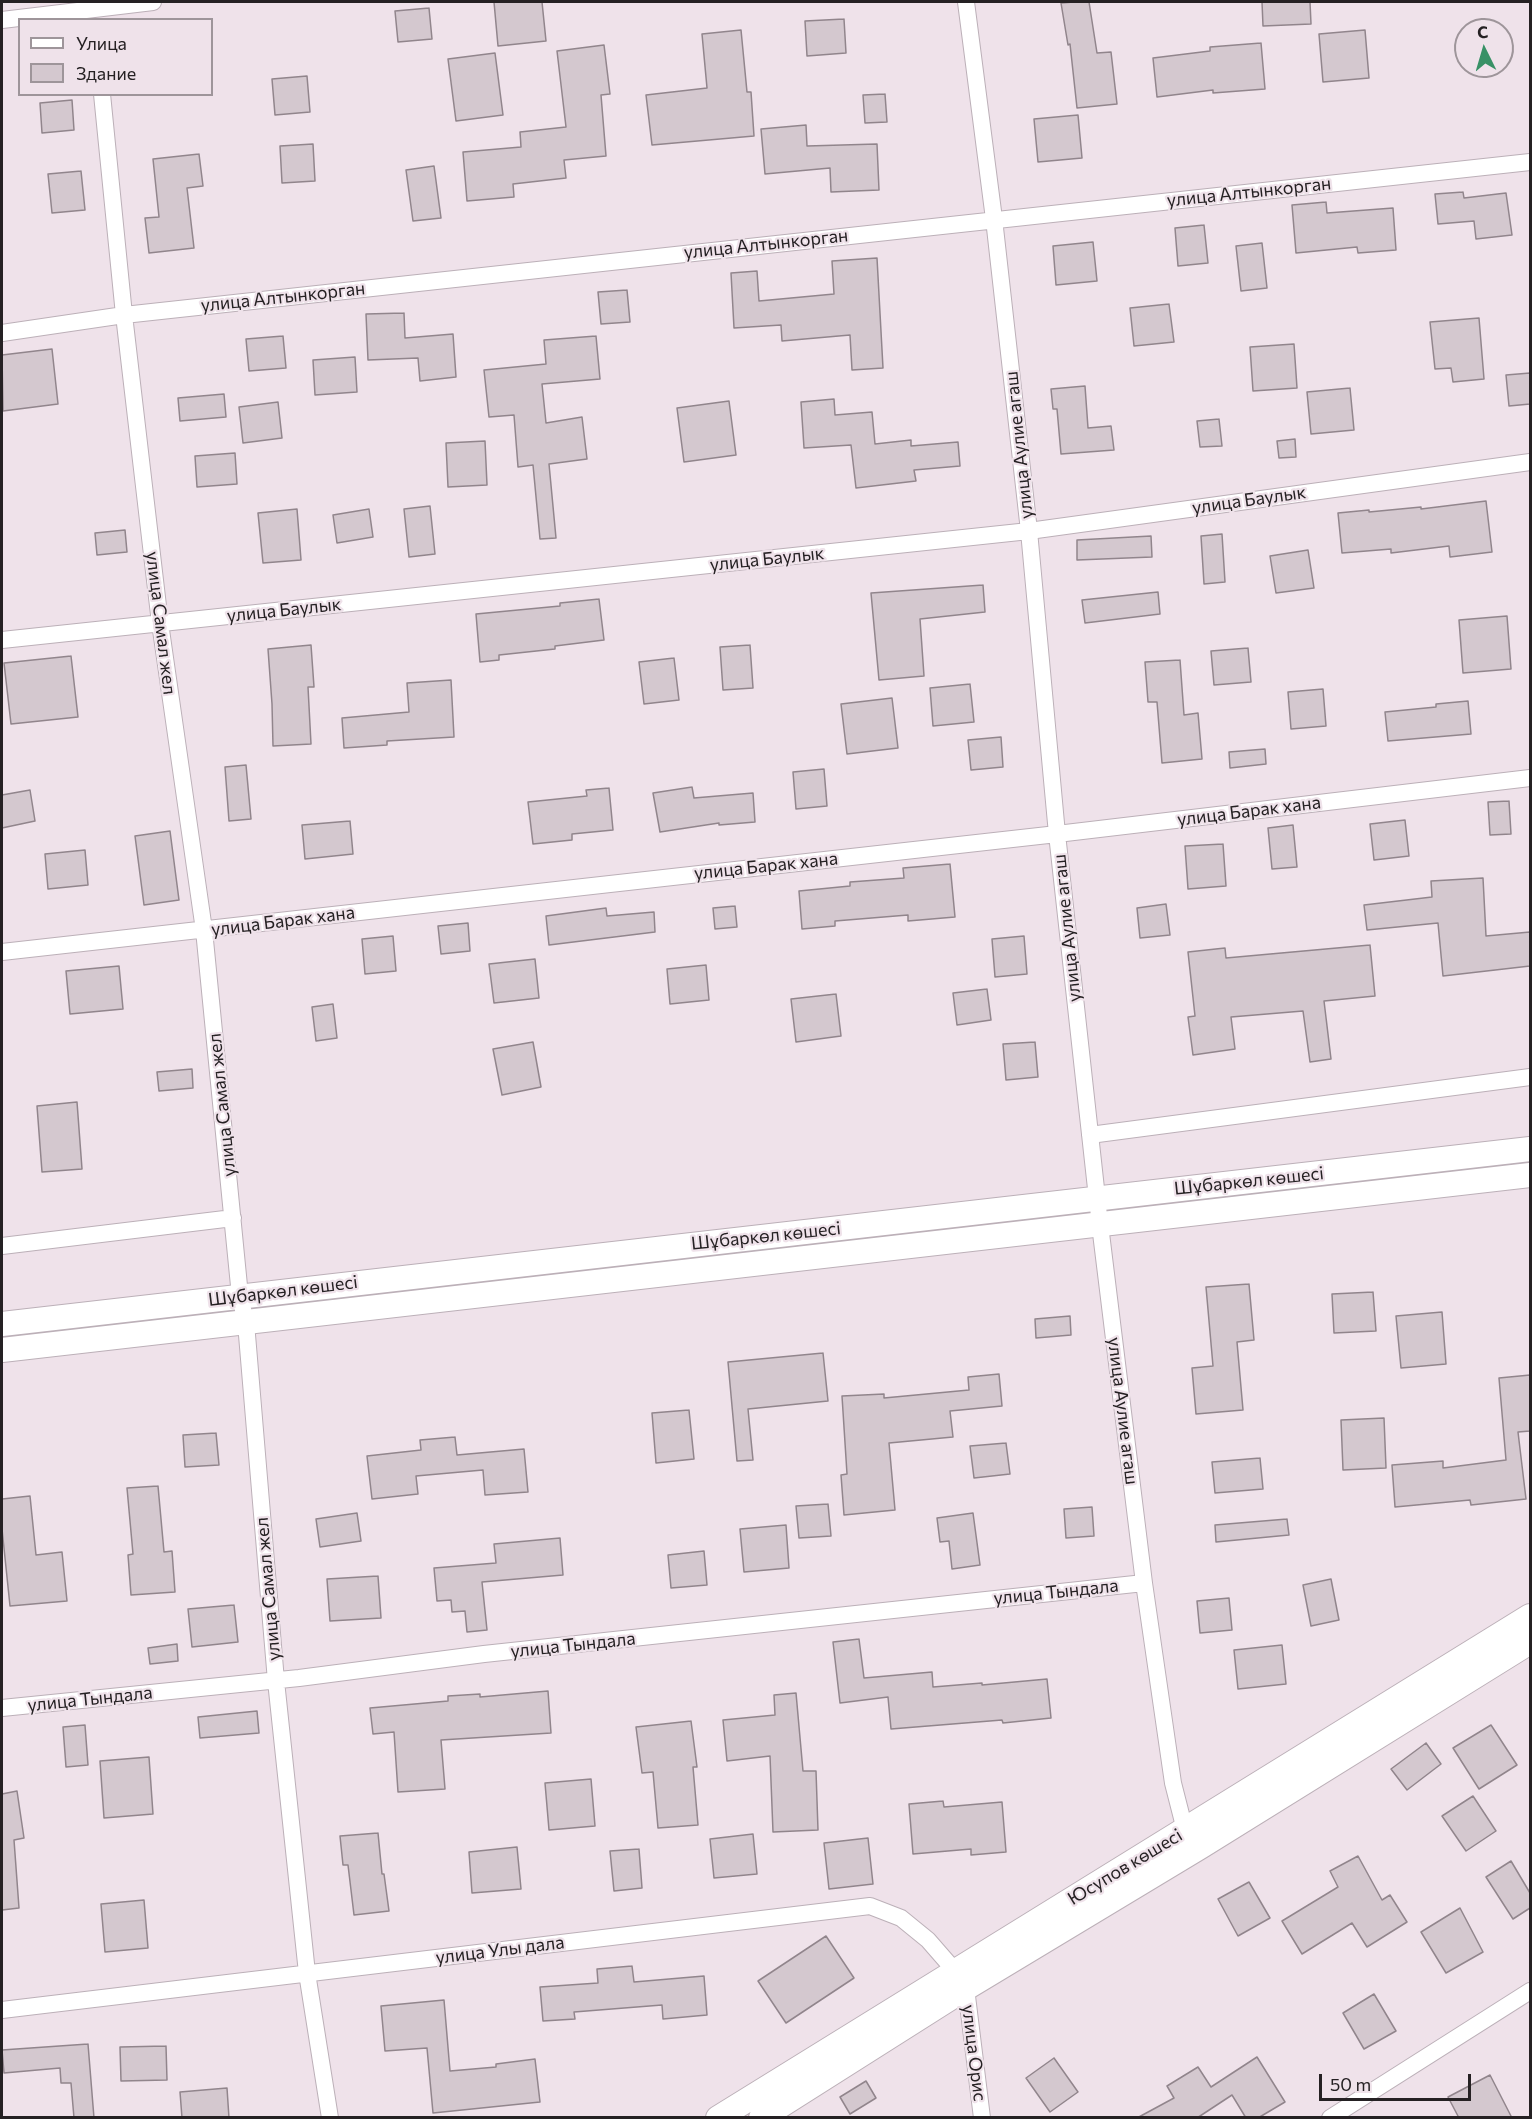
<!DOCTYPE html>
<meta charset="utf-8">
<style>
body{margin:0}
#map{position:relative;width:1532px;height:2119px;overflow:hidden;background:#efe2ea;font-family:Commissioner,sans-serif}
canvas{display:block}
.frame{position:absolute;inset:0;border:3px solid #252123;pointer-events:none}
.legend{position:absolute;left:18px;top:18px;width:195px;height:78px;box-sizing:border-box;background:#efe2ea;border:2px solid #9e959a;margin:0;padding:8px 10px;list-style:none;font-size:18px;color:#252123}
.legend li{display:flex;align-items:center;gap:12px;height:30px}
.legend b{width:30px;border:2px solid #9e959a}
.north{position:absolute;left:1454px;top:18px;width:60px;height:60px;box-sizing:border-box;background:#efe2ea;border:2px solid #9e959a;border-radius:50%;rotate:355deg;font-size:16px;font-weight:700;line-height:24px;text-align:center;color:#252123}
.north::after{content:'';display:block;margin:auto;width:21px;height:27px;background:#389166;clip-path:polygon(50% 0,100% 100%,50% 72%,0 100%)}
.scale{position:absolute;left:1319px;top:2074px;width:152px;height:27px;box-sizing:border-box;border:3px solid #252123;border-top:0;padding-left:8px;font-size:18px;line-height:21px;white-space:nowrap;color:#252123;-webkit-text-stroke:4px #efe2ea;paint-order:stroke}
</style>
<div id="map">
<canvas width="1532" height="2119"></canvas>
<div class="frame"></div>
<ul class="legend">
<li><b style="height:8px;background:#fff"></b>Улица</li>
<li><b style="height:16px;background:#d4c8cf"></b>Здание</li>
</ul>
<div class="north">С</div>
<div class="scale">50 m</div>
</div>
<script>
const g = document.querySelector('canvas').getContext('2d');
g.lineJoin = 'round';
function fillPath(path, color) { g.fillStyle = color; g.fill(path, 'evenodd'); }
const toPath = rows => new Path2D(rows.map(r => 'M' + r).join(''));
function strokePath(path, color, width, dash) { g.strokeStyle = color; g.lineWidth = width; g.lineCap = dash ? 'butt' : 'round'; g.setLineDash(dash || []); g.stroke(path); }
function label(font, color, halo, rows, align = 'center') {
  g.font = font + ' Commissioner,sans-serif'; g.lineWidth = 4.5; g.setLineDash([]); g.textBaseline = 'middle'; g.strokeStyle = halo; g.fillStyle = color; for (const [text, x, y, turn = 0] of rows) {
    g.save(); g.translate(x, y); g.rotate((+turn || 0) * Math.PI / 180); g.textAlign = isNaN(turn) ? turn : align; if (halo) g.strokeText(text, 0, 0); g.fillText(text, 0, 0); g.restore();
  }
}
const building = toPath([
 [494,2,542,2,546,41,498,46,494,2],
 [1074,2,1089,2,1097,53,1111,52,1117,104,1077,108,1070,44,1068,45,1061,3,1074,2],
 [1262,2,1310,2,1311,24,1263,26,1262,2],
 [429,8,432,39,398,42,395,11,429,8],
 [844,19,846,53,807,56,805,21,844,19],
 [741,30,747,92,751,92,754,136,652,145,646,95,707,88,702,34,741,30],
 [1365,30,1369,78,1323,82,1319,34,1365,30],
 [1261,43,1265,89,1213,93,1213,90,1157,97,1153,58,1210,51,1210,47,1261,43],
 [604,45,610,94,601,95,606,156,564,160,566,178,513,184,514,197,467,201,463,152,521,147,520,132,566,127,557,51,604,45],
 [495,53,503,115,456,121,448,59,495,53],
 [307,76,310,112,275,115,272,79,307,76],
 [885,94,887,122,865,123,863,95,885,94],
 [72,100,74,130,42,133,40,103,72,100],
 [1078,115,1082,158,1038,162,1034,119,1078,115],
 [806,125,807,146,877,144,879,190,831,192,830,168,765,174,761,129,806,125],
 [313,144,315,181,282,183,280,146,313,144],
 [199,154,203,186,187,188,194,248,149,253,145,218,159,217,153,159,199,154],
 [434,166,441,218,413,221,406,170,434,166],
 [81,171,85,210,52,213,48,174,81,171],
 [1463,192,1464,198,1506,193,1512,235,1476,239,1474,221,1438,224,1435,194,1463,192],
 [1326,202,1327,213,1393,208,1396,250,1358,253,1357,247,1296,253,1292,205,1326,202],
 [1204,225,1208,263,1178,266,1175,228,1204,225],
 [1093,242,1097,281,1056,285,1053,246,1093,242],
 [1262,243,1267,288,1241,291,1236,246,1262,243],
 [877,258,883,368,852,370,850,335,782,341,781,325,734,328,731,273,757,271,759,301,834,294,832,261,877,258],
 [627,290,630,322,601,324,598,292,627,290],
 [1169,304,1174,342,1134,346,1130,308,1169,304],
 [404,313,405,338,453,334,456,377,420,381,418,358,368,360,366,314,404,313],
 [1479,318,1484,379,1453,382,1451,368,1435,369,1430,322,1479,318],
 [283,336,286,368,249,371,246,339,283,336],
 [596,336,600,379,542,384,546,423,582,417,587,459,549,464,556,538,540,539,533,465,518,467,514,415,489,417,484,370,546,364,544,340,596,336],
 [1294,344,1297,388,1253,391,1250,347,1294,344],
 [52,349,58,404,3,411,2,355,52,349],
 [355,357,357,392,315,395,313,360,355,357],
 [1530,373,1530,404,1509,406,1506,375,1530,373],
 [1085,386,1088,428,1111,426,1114,450,1061,454,1057,409,1053,409,1051,389,1085,386],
 [1350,388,1354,430,1311,434,1307,392,1350,388],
 [224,394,226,417,180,421,178,398,224,394],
 [834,399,835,415,872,412,875,444,911,440,911,446,958,442,960,466,914,470,916,481,856,488,851,445,804,448,801,402,834,399],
 [729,401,736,455,684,462,677,408,729,401],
 [278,402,282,438,243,443,239,407,278,402],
 [1219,419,1222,446,1200,447,1197,421,1219,419],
 [1295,439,1296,457,1279,458,1277,441,1295,439],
 [485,441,487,485,448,487,446,443,485,441],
 [235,453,237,484,197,487,195,456,235,453],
 [1486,501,1492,552,1450,557,1449,546,1391,553,1391,549,1342,553,1338,513,1369,510,1369,512,1421,507,1421,509,1486,501],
 [430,506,435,554,409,557,404,509,430,506],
 [297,509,301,560,263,563,258,513,297,509],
 [369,509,373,537,337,543,333,515,369,509],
 [125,530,127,552,97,555,95,533,125,530],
 [1222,534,1225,582,1204,584,1201,536,1222,534],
 [1151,536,1152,557,1077,560,1077,540,1151,536],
 [1308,550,1314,588,1276,593,1270,556,1308,550],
 [983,585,985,612,920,619,924,676,879,680,871,593,983,585],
 [1158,592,1160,614,1085,623,1082,600,1158,592],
 [599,599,604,640,555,646,555,649,499,655,499,660,480,662,476,614,560,606,560,603,599,599],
 [1507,616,1511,669,1463,673,1459,620,1507,616],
 [311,645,314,687,308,687,311,744,273,746,272,704,268,649,311,645],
 [750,645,753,688,723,690,720,647,750,645],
 [1248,648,1251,682,1214,685,1211,651,1248,648],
 [71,656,78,717,11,724,4,663,71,656],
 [674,658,679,700,644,704,639,662,674,658],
 [1180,660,1184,715,1198,713,1202,759,1162,763,1157,702,1148,702,1145,662,1180,660],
 [451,680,454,737,387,741,387,745,344,748,342,718,409,712,407,683,451,680],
 [970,684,974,722,933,726,930,688,970,684],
 [1323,689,1326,726,1291,729,1288,692,1323,689],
 [892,698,898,748,847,754,841,704,892,698],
 [1468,701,1471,734,1388,741,1385,712,1436,707,1436,704,1468,701],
 [1001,737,1003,767,971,770,968,740,1001,737],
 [1265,749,1266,764,1230,768,1229,752,1265,749],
 [246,765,251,819,229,821,225,767,246,765],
 [824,769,827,806,796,809,793,772,824,769],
 [692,787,694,798,753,793,755,822,719,825,719,823,660,832,653,793,692,787],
 [609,788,613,830,572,834,572,840,533,844,528,802,587,796,586,790,609,788],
 [30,790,35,821,2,828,2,795,30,790],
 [1509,801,1511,834,1490,835,1488,802,1509,801],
 [1405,820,1409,856,1374,860,1370,824,1405,820],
 [350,821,353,854,305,859,302,825,350,821],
 [1293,825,1297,867,1272,869,1268,828,1293,825],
 [170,831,179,900,144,905,135,836,170,831],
 [1223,844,1226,886,1188,889,1185,846,1223,844],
 [85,850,88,885,48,889,45,854,85,850],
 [950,864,955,917,908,921,908,915,835,921,835,926,802,929,799,891,850,886,850,882,904,878,903,868,950,864],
 [1483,878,1486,936,1530,932,1530,966,1443,976,1438,923,1367,930,1364,905,1432,897,1431,881,1483,878],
 [1166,904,1170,935,1140,938,1137,908,1166,904],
 [735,906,737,927,715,929,713,908,735,906],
 [606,908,607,916,654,912,655,932,549,945,546,916,606,908],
 [468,923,470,951,441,954,438,926,468,923],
 [393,936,396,971,365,974,362,939,393,936],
 [1024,936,1027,974,995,977,992,939,1024,936],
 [1370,945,1375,996,1324,1001,1331,1059,1310,1062,1303,1011,1231,1017,1235,1049,1193,1055,1188,1017,1195,1016,1188,952,1225,948,1226,958,1370,945],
 [535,959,539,998,494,1003,489,964,535,959],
 [706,965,709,1000,670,1004,667,969,706,965],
 [119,966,123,1009,70,1014,66,971,119,966],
 [987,989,991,1020,957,1025,953,993,987,989],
 [836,994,841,1036,796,1042,791,999,836,994],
 [333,1004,337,1038,316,1041,312,1007,333,1004],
 [533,1042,541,1087,502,1095,493,1049,533,1042],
 [1035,1042,1038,1077,1006,1080,1003,1044,1035,1042],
 [192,1069,193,1088,159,1091,157,1072,192,1069],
 [77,1102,82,1169,42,1172,37,1106,77,1102],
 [1249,1284,1254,1340,1237,1342,1243,1410,1196,1414,1192,1368,1213,1366,1206,1287,1249,1284],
 [1373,1292,1376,1331,1334,1333,1332,1294,1373,1292],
 [1442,1312,1446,1364,1401,1368,1396,1316,1442,1312],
 [1070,1316,1071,1335,1036,1338,1035,1319,1070,1316],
 [823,1353,828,1401,748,1409,753,1460,737,1461,728,1362,823,1353],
 [999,1374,1002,1406,950,1411,953,1437,889,1443,895,1510,844,1515,841,1475,847,1474,842,1396,884,1394,884,1398,969,1390,968,1377,999,1374],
 [1530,1375,1530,1431,1518,1432,1526,1499,1471,1505,1470,1500,1395,1507,1392,1465,1443,1461,1443,1468,1506,1460,1499,1378,1530,1375],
 [689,1410,694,1459,656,1463,652,1413,689,1410],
 [1384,1418,1386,1468,1343,1470,1341,1420,1384,1418],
 [216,1433,219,1465,185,1467,183,1435,216,1433],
 [455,1437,457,1455,524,1449,528,1492,485,1495,483,1470,416,1476,418,1494,372,1499,367,1456,421,1450,420,1440,455,1437],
 [1006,1443,1010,1474,974,1478,970,1446,1006,1443],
 [1260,1458,1263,1489,1215,1493,1212,1462,1260,1458],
 [158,1486,164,1552,172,1551,175,1592,131,1595,128,1555,133,1554,127,1488,158,1486],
 [30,1496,36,1555,62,1552,67,1601,10,1606,2,1529,2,1499,30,1496],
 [828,1504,831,1536,799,1538,796,1506,828,1504],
 [1092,1507,1094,1536,1066,1538,1064,1509,1092,1507],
 [357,1513,361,1541,320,1547,316,1519,357,1513],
 [973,1513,980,1565,952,1569,949,1541,940,1542,937,1518,973,1513],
 [1287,1519,1289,1535,1216,1542,1215,1525,1287,1519],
 [786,1525,789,1568,744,1572,740,1529,786,1525],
 [560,1538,563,1575,482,1582,487,1630,467,1632,465,1611,452,1612,451,1600,437,1601,434,1568,496,1563,494,1544,560,1538],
 [704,1551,707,1585,671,1588,668,1555,704,1551],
 [378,1576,381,1618,330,1621,327,1579,378,1576],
 [1331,1579,1339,1620,1311,1626,1303,1585,1331,1579],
 [1229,1598,1232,1630,1200,1633,1197,1601,1229,1598],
 [234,1605,238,1642,192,1647,188,1609,234,1605],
 [859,1639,864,1678,932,1672,933,1687,982,1683,982,1685,1047,1679,1051,1718,1003,1723,1002,1720,891,1729,888,1697,840,1703,833,1642,859,1639],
 [177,1644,178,1661,150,1664,148,1648,177,1644],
 [1282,1645,1286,1684,1238,1689,1234,1650,1282,1645],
 [548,1691,551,1733,441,1740,445,1789,398,1792,394,1732,373,1734,370,1708,448,1701,448,1696,480,1694,480,1697,548,1691],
 [796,1693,803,1771,816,1771,818,1830,773,1832,770,1756,727,1761,723,1720,775,1715,774,1695,796,1693],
 [257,1711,259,1733,200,1738,198,1717,257,1711],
 [691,1721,697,1767,693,1767,698,1825,658,1828,653,1772,642,1773,636,1727,691,1721],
 [85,1725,88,1765,66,1767,63,1727,85,1725],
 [1491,1725,1517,1765,1479,1789,1453,1748,1491,1725],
 [1426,1743,1441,1764,1407,1790,1391,1769,1426,1743],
 [149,1757,153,1814,104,1818,100,1761,149,1757],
 [591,1779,595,1826,549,1830,545,1783,591,1779],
 [17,1791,24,1838,14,1840,19,1908,2,1910,2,1794,17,1791],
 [1473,1796,1496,1831,1466,1851,1442,1816,1473,1796],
 [943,1801,944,1807,1002,1802,1006,1852,971,1855,971,1849,913,1854,909,1804,943,1801],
 [378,1833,382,1874,384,1874,389,1911,354,1915,348,1865,343,1865,340,1836,378,1833],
 [753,1834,757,1874,714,1878,710,1839,753,1834],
 [868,1838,873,1884,829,1889,824,1843,868,1838],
 [517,1847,521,1889,472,1893,469,1852,517,1847],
 [639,1849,642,1888,614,1891,610,1851,639,1849],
 [1358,1856,1382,1900,1390,1895,1407,1922,1367,1947,1352,1923,1302,1954,1282,1921,1338,1887,1330,1871,1358,1856],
 [1511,1861,1530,1893,1530,1908,1513,1919,1486,1877,1511,1861],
 [1249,1882,1270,1918,1238,1936,1218,1899,1249,1882],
 [144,1900,148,1948,105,1952,101,1904,144,1900],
 [1460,1908,1483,1952,1446,1973,1421,1932,1460,1908],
 [826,1936,854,1978,786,2023,758,1981,826,1936],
 [632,1966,634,1982,704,1976,707,2015,663,2019,662,2005,574,2012,575,2019,543,2021,540,1987,598,1983,597,1969,632,1966],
 [1374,1994,1396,2031,1364,2049,1343,2013,1374,1994],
 [444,2000,450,2071,496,2067,496,2064,535,2059,540,2102,433,2113,427,2048,385,2051,381,2006,444,2000],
 [88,2044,94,2118,74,2118,71,2083,61,2083,60,2068,4,2073,2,2050,88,2044],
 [166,2046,167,2080,121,2081,120,2047,166,2046],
 [1257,2057,1285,2102,1258,2118,1246,2118,1232,2095,1197,2118,1137,2118,1174,2098,1167,2086,1198,2067,1211,2087,1257,2057],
 [1054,2058,1078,2092,1050,2112,1026,2078,1054,2058],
 [1490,2075,1512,2118,1459,2118,1448,2097,1490,2075],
 [866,2081,876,2098,850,2114,840,2097,866,2081],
 [227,2088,229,2118,182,2118,180,2092,227,2088]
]);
fillPath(building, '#d4c8cf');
strokePath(building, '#91858c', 1.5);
const street = toPath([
 [966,2,994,219,1029,531,1057,834,1100,1225,1144,1583,1173,1783,1185,1830,1192,1837],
 [2,20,153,2],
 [102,94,124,315,160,623,204,930,240,1296,246,1323,276,1681,307,1973,330,2118],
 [2,333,124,315,1530,162],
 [2,640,1029,531,1530,462],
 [2,952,1057,834,1530,778],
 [1090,1135,1530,1077],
 [2,1246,233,1218],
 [2,1708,299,1678,484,1654,1144,1583],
 [2,2010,870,1906,901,1918,928,1940,955,1971,966,1988,982,2118],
 [1330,2118,1530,1991]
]);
const secondary = toPath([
 [2,1324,1530,1149],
 [2,1350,1530,1175],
 [718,2118,1530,1616],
 [761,2118,966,1988,1200,1847,1530,1642]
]);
strokePath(street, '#bcb0b8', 18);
strokePath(secondary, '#bcb0b8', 26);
strokePath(street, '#fff', 16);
strokePath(secondary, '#fff', 24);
label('18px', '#252123', '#efe2ea', [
 ["улица Алтынкорган",1249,192,-6],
 ["улица Алтынкорган",766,244,-6],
 ["улица Алтынкорган",283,297,-6],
 ["улица Аулие агаш",1019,445,-96],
 ["улица Баулык",1249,500,-8],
 ["улица Баулык",767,559,-6],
 ["улица Баулык",284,610,-6],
 ["улица Самал жел",161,623,83],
 ["улица Барак хана",1249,811,-7],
 ["улица Барак хана",766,866,-6],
 ["улица Барак хана",283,921,-7],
 ["улица Аулие агаш",1067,928,-96],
 ["улица Самал жел",222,1105,-96],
 ["Шұбаркөл көшесі",1249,1181,-6],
 ["Шұбаркөл көшесі",766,1236,-6],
 ["Шұбаркөл көшесі",283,1291,-7],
 ["улица Аулие агаш",1123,1411,83],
 ["улица Самал жел",268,1589,-95],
 ["улица Тындала",1056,1592,-6],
 ["улица Тындала",573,1645,-6],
 ["улица Тындала",90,1699,-6],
 ["Юсупов көшесі",1125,1867,-31],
 ["улица Улы дала",500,1950,-7],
 ["улица Орис",974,2053,83]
]);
</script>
